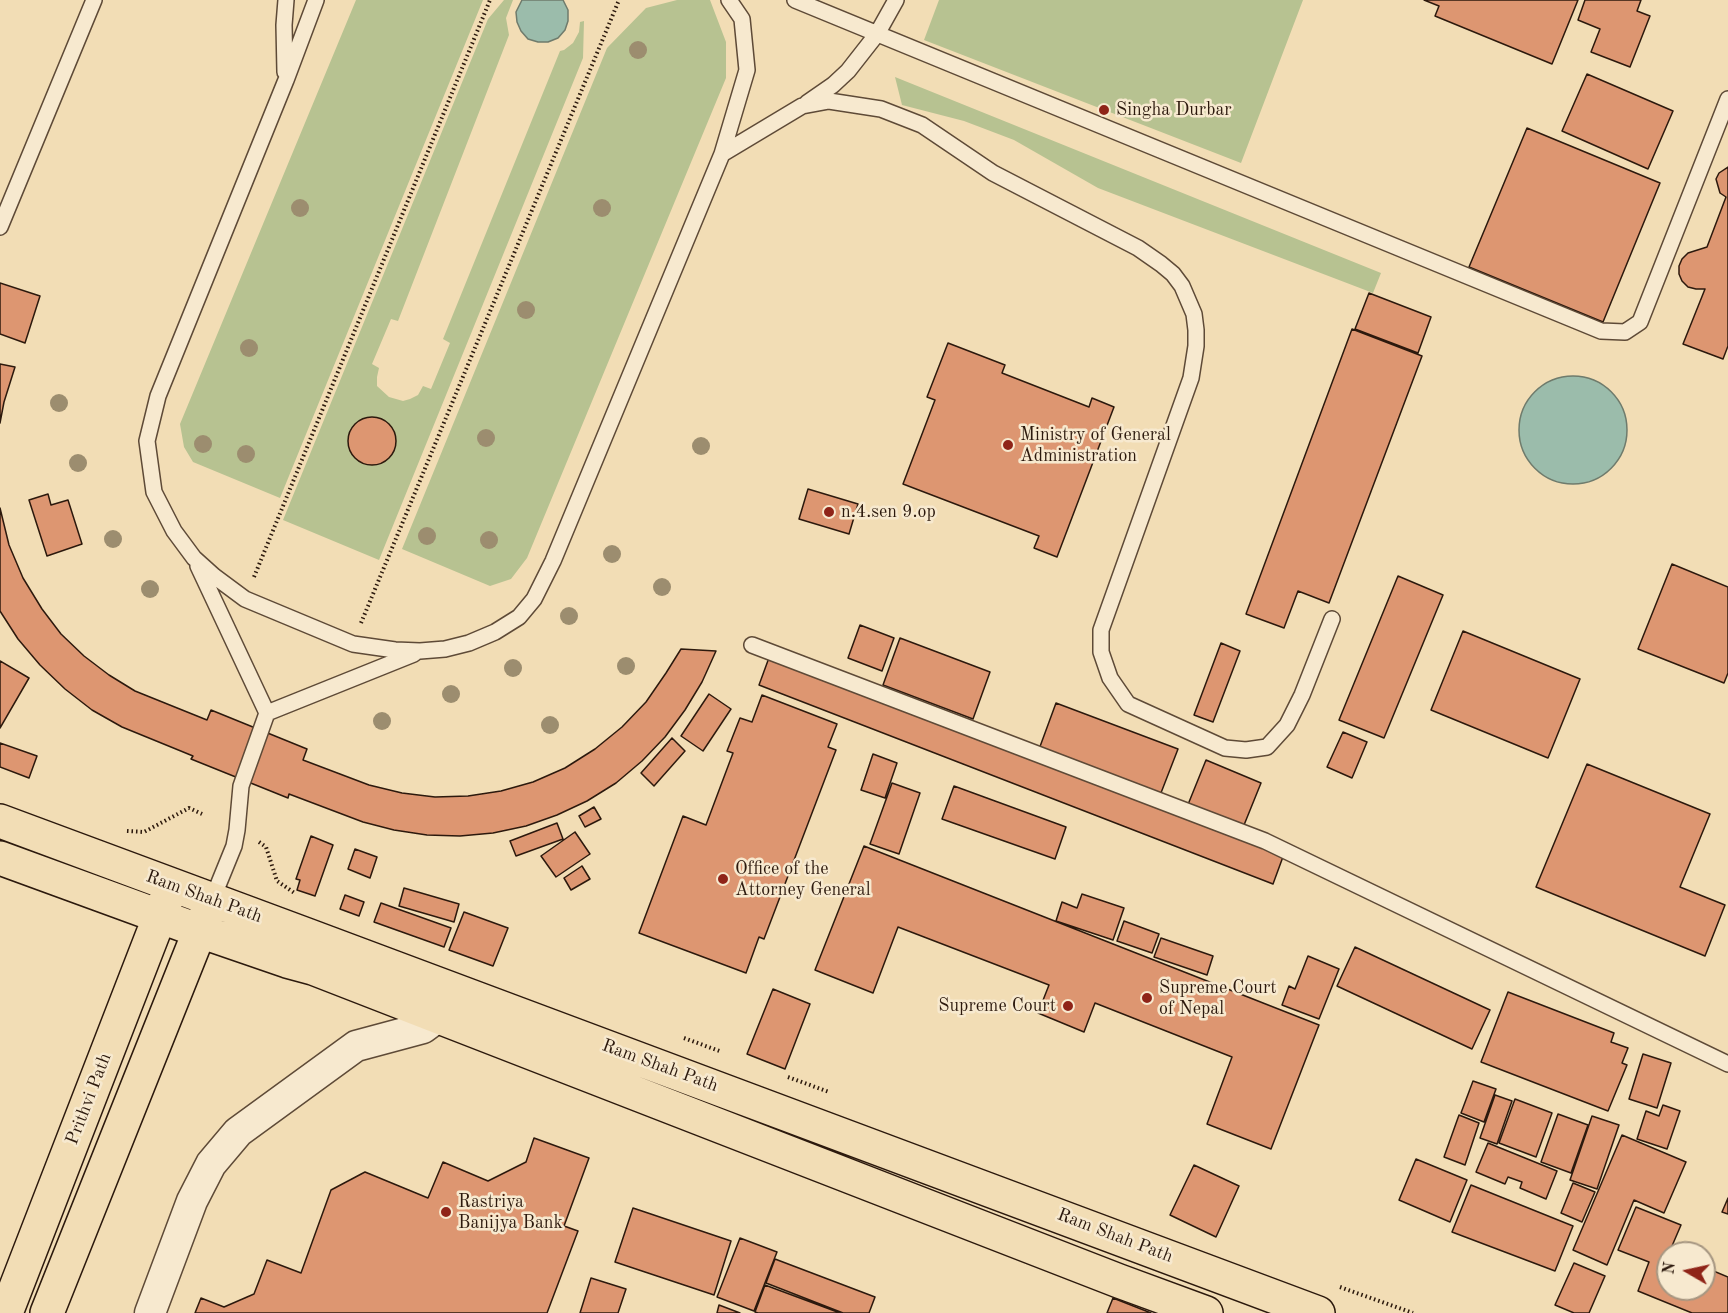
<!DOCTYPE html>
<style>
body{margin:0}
#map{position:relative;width:1728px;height:1313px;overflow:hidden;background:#f2ddb5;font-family:"Old Standard TT",serif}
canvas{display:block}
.north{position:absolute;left:1656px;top:1241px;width:60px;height:60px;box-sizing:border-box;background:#f7e9cf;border:2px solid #a69681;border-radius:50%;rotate:279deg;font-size:16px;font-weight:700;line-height:24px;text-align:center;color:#2c190d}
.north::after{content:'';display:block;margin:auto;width:21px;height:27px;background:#8f2418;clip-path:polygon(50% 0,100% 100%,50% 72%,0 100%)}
</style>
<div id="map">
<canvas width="1728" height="1313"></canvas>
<div class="north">N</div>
</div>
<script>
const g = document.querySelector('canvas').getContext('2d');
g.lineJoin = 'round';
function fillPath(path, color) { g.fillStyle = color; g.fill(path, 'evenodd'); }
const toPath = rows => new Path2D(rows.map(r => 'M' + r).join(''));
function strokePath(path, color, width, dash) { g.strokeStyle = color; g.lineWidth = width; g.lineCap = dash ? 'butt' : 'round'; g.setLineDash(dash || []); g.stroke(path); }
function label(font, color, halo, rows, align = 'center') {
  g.font = font + ' "Old Standard TT",serif'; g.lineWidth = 5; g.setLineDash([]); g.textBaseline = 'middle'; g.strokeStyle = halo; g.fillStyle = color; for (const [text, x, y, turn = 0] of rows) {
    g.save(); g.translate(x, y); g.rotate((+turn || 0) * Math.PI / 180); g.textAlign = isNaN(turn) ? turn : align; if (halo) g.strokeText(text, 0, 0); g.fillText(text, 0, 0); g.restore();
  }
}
fillPath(toPath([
 [356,0,483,0,280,498,193,462,184,447,180,424],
 [504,0,513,0,506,18,509,35,398,321,391,319,372,364,379,368,377,377,377,386,389,397,403,401,410,399,418,395,423,386,431,389,450,343,443,339,560,51,564,50,573,43,579,32,580,22,584,21,583,58,379,560,283,520,488,19],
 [677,0,710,0,726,42,726,78,527,558,511,579,490,586,402,549,607,48,646,8],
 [939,0,1303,0,1241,163,924,40],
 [895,77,1381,273,1373,293,1098,188,1014,140,964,121,902,105]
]), '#b7c291');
const water = toPath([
 [522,0,563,0,568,10,568,21,565,30,558,38,548,42,538,42,528,39,521,31,517,22,516,12,522,0],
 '1519 430a54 54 0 1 1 108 0a54 54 0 1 1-108 0Z'
]);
fillPath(water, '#9bbcab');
strokePath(water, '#6f7b6c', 1.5);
const building = toPath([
 [1424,0,1578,0,1552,64,1435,16,1439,6,1424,0],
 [1585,0,1641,0,1637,11,1650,16,1630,67,1591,52,1600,29,1578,20,1585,0],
 [1587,74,1673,111,1648,169,1562,131,1587,74],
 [1527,128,1660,183,1603,322,1469,267,1527,128],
 [1728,167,1728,346,1723,359,1683,344,1705,289,1696,289,1688,287,1682,281,1679,274,1679,266,1682,259,1688,253,1707,247,1726,197,1720,193,1716,179,1719,173,1728,167],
 [0,283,40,296,25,343,0,334,0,283],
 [1369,293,1431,317,1418,353,1355,329,1369,293],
 [1352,329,1422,356,1329,603,1298,591,1284,628,1246,614,1352,329],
 [948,343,1005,365,1002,373,1089,407,1092,398,1114,407,1057,557,1034,548,1039,536,903,484,935,400,927,397,948,343],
 [0,364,15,367,4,402,0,423,0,364],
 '348 441a24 24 0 1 1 48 0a24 24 0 1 1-48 0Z',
 [808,489,858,504,849,534,799,519,808,489],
 [48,494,51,505,68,500,82,544,47,556,29,500,48,494],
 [0,508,9,545,23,578,42,609,61,634,84,656,109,675,135,691,207,720,211,710,307,749,303,760,369,785,402,793,435,797,468,796,501,791,533,782,565,768,595,749,622,727,646,702,666,673,681,649,716,651,702,682,685,710,665,737,642,761,616,783,587,801,557,815,526,826,493,833,460,836,427,835,394,830,363,822,289,794,288,798,191,759,193,756,122,727,92,710,65,689,40,665,18,639,0,611,0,508],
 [1672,564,1728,587,1728,673,1724,683,1638,649,1672,564],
 [1398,576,1443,595,1384,738,1339,720,1398,576],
 [860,625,894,638,882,671,848,658,860,625],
 [1463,631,1580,679,1548,758,1431,710,1463,631],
 [900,638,990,672,973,719,883,685,900,638],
 [1221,643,1240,651,1213,722,1194,715,1221,643],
 [770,655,1284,854,1273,884,759,685,770,655],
 [0,661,29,678,0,728,0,661],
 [709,694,731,709,703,751,681,736,709,694],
 [762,695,837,724,828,747,836,750,764,939,759,937,746,973,639,933,683,816,706,825,733,753,727,751,740,718,752,722,762,695],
 [1056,703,1178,749,1159,798,1038,752,1056,703],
 [1343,732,1367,742,1352,778,1327,767,1343,732],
 [672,738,685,751,654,786,641,773,672,738],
 [0,743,37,756,29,778,0,767,0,743],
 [873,754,897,763,885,798,861,790,873,754],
 [1206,760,1261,783,1242,830,1187,807,1206,760],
 [1587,764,1710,814,1680,887,1725,905,1705,956,1536,887,1587,764],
 [892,783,920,793,899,854,870,844,892,783],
 [954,786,1066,827,1055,859,942,819,954,786],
 [594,807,601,819,585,827,579,816,594,807],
 [557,823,563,839,516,856,510,841,557,823],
 [575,832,590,854,556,877,541,856,575,832],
 [311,836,333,845,315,896,297,890,300,880,296,879,311,836],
 [864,846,1319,1025,1271,1149,1207,1124,1232,1057,1095,1003,1084,1032,1038,1013,1049,985,898,927,873,993,815,970,864,846],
 [355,849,377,857,370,878,348,869,355,849],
 [582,866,590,879,571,890,564,878,582,866],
 [404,888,459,904,454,922,399,906,404,888],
 [1082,894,1124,908,1113,940,1056,921,1062,902,1077,908,1082,894],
 [345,895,364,902,359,916,340,909,345,895],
 [381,903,451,928,444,947,374,922,381,903],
 [464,912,508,928,493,966,449,950,464,912],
 [1124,921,1159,934,1152,953,1117,941,1124,921],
 [1161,938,1213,956,1207,975,1154,957,1161,938],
 [1355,947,1490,1010,1472,1049,1337,986,1355,947],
 [1308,956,1339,969,1319,1019,1282,1005,1289,986,1295,989,1308,956],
 [773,989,810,1004,785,1069,747,1054,773,989],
 [1508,992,1614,1033,1611,1042,1628,1048,1622,1063,1627,1065,1608,1111,1481,1062,1508,992],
 [1643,1054,1671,1063,1657,1108,1629,1099,1643,1054],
 [1473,1081,1496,1089,1484,1122,1461,1113,1473,1081],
 [1495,1095,1512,1101,1497,1144,1480,1138,1495,1095],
 [1515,1099,1552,1113,1536,1157,1499,1143,1515,1099],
 [1663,1105,1680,1111,1667,1149,1637,1139,1646,1111,1659,1116,1663,1105],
 [1558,1114,1588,1125,1571,1173,1541,1162,1558,1114],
 [1459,1115,1479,1123,1465,1165,1444,1157,1459,1115],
 [1592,1116,1619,1125,1597,1189,1570,1180,1592,1116],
 [1622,1135,1686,1162,1664,1213,1634,1200,1607,1265,1573,1250,1622,1135],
 [534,1138,589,1158,564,1226,578,1231,547,1313,195,1313,201,1298,224,1307,254,1294,267,1260,301,1273,331,1190,365,1172,428,1198,443,1162,488,1181,526,1162,534,1138],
 [1488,1143,1557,1171,1546,1199,1520,1188,1522,1182,1508,1177,1505,1184,1476,1172,1488,1143],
 [1416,1159,1467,1180,1450,1222,1399,1200,1416,1159],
 [1194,1165,1239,1186,1216,1237,1170,1215,1194,1165],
 [1573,1183,1595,1192,1582,1222,1561,1213,1573,1183],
 [1471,1185,1573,1226,1555,1271,1452,1232,1471,1185],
 [1728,1198,1728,1214,1722,1212,1728,1198],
 [1636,1207,1681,1225,1669,1253,1668,1253,1668,1289,1704,1289,1704,1267,1728,1277,1728,1313,1692,1313,1638,1291,1649,1262,1618,1250,1636,1207],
 [633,1208,731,1241,714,1295,615,1262,633,1208],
 [740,1238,777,1252,754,1311,717,1297,740,1238],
 [775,1259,875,1297,869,1313,843,1313,766,1283,775,1259],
 [1574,1263,1605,1276,1589,1313,1574,1313,1555,1305,1574,1263],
 [591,1278,626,1289,618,1313,580,1313,591,1278],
 [765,1285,840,1313,758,1313,755,1312,765,1285],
 [1113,1298,1151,1313,1107,1313,1113,1298],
 [719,1305,740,1313,717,1313,719,1305]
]);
fillPath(building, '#dd9671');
strokePath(building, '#2c190d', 1.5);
const lane = toPath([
 [316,0,286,80,158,396,147,441,154,492,174,531,194,558,214,576,245,599,353,644,395,650,420,651,445,649,469,643,495,632,519,617,534,599,553,561,722,154,747,70,742,19,729,0],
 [795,0,1601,331,1625,332,1640,322,1728,99],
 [285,72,284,25,286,0],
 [807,103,833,85,848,71,877,34,896,0],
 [722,154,802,106,829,101,881,109,922,125,993,173,1138,248,1161,264,1173,274,1182,286,1194,314,1196,330,1196,346,1191,378,1101,630,1101,652,1110,678,1128,704,1225,748,1246,750,1267,747,1287,725,1302,695,1332,619],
 [0,227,94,0],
 [198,566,267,713,241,786,237,830,234,846,212,900],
 [752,645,1265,841,1728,1064],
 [267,713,414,654]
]);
const street = toPath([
 [150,1313,192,1201,211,1164,238,1132,356,1046,423,1028,438,1017]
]);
const primary = toPath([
 [0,821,307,935,1318,1313],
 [0,858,200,931,287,961,313,968,1119,1281,1206,1313],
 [6,1313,168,895],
 [47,1313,208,910]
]);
strokePath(lane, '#5e4a37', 18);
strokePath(street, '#5e4a37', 33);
strokePath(primary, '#2c190d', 36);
strokePath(toPath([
 [254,577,490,0],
 [361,623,619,0],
 [127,831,144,832,189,808,202,814],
 [259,842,266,847,277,881,296,894],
 [684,1038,722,1052],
 [788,1077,829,1092],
 [1340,1287,1413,1313]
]), '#2c190d', 4, [1.5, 3]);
strokePath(lane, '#f7e9cf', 15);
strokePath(street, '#f7e9cf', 30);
strokePath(primary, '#f2ddb5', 33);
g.fillStyle = '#9c8d6f';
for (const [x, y] of [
 [638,50],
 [300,208],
 [602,208],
 [526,310],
 [249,348],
 [59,403],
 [486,438],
 [203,444],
 [701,446],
 [246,454],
 [78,463],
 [427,536],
 [113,539],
 [489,540],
 [612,554],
 [662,587],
 [150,589],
 [569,616],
 [626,666],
 [513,668],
 [451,694],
 [382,721],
 [550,725]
]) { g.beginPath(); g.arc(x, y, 9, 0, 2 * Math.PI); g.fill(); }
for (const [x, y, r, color] of [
 [1104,110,6,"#8f2418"],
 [1008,445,6,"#8f2418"],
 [829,512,6,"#8f2418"],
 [723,879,6,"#8f2418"],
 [1147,998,6,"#8f2418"],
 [1068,1006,6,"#8f2418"],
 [446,1212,6,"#8f2418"]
]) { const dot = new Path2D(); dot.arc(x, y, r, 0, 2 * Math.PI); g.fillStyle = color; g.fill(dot); strokePath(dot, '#f7e9cf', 2); }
label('18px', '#2c190d', '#f7e9cf', [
 ["Singha Durbar",1116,110],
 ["Ministry of General",1020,435],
 ["Administration",1020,456],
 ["n.4.sen 9.op",841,512],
 ["Office of the",735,869],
 ["Attorney General",735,890],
 ["Supreme Court",1159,988],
 ["of Nepal",1159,1009],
 ["Supreme Court",1056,1006,"right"],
 ["Rastriya",458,1202],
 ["Banijya Bank",458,1223]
], 'left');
label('18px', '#2c190d', '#f7e9cf', [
 ["Ram Shah Path",204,897,20],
 ["Ram Shah Path",660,1066,20],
 ["Prithvi Path",89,1099,-69],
 ["Ram Shah Path",1115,1236,21]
]);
</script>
